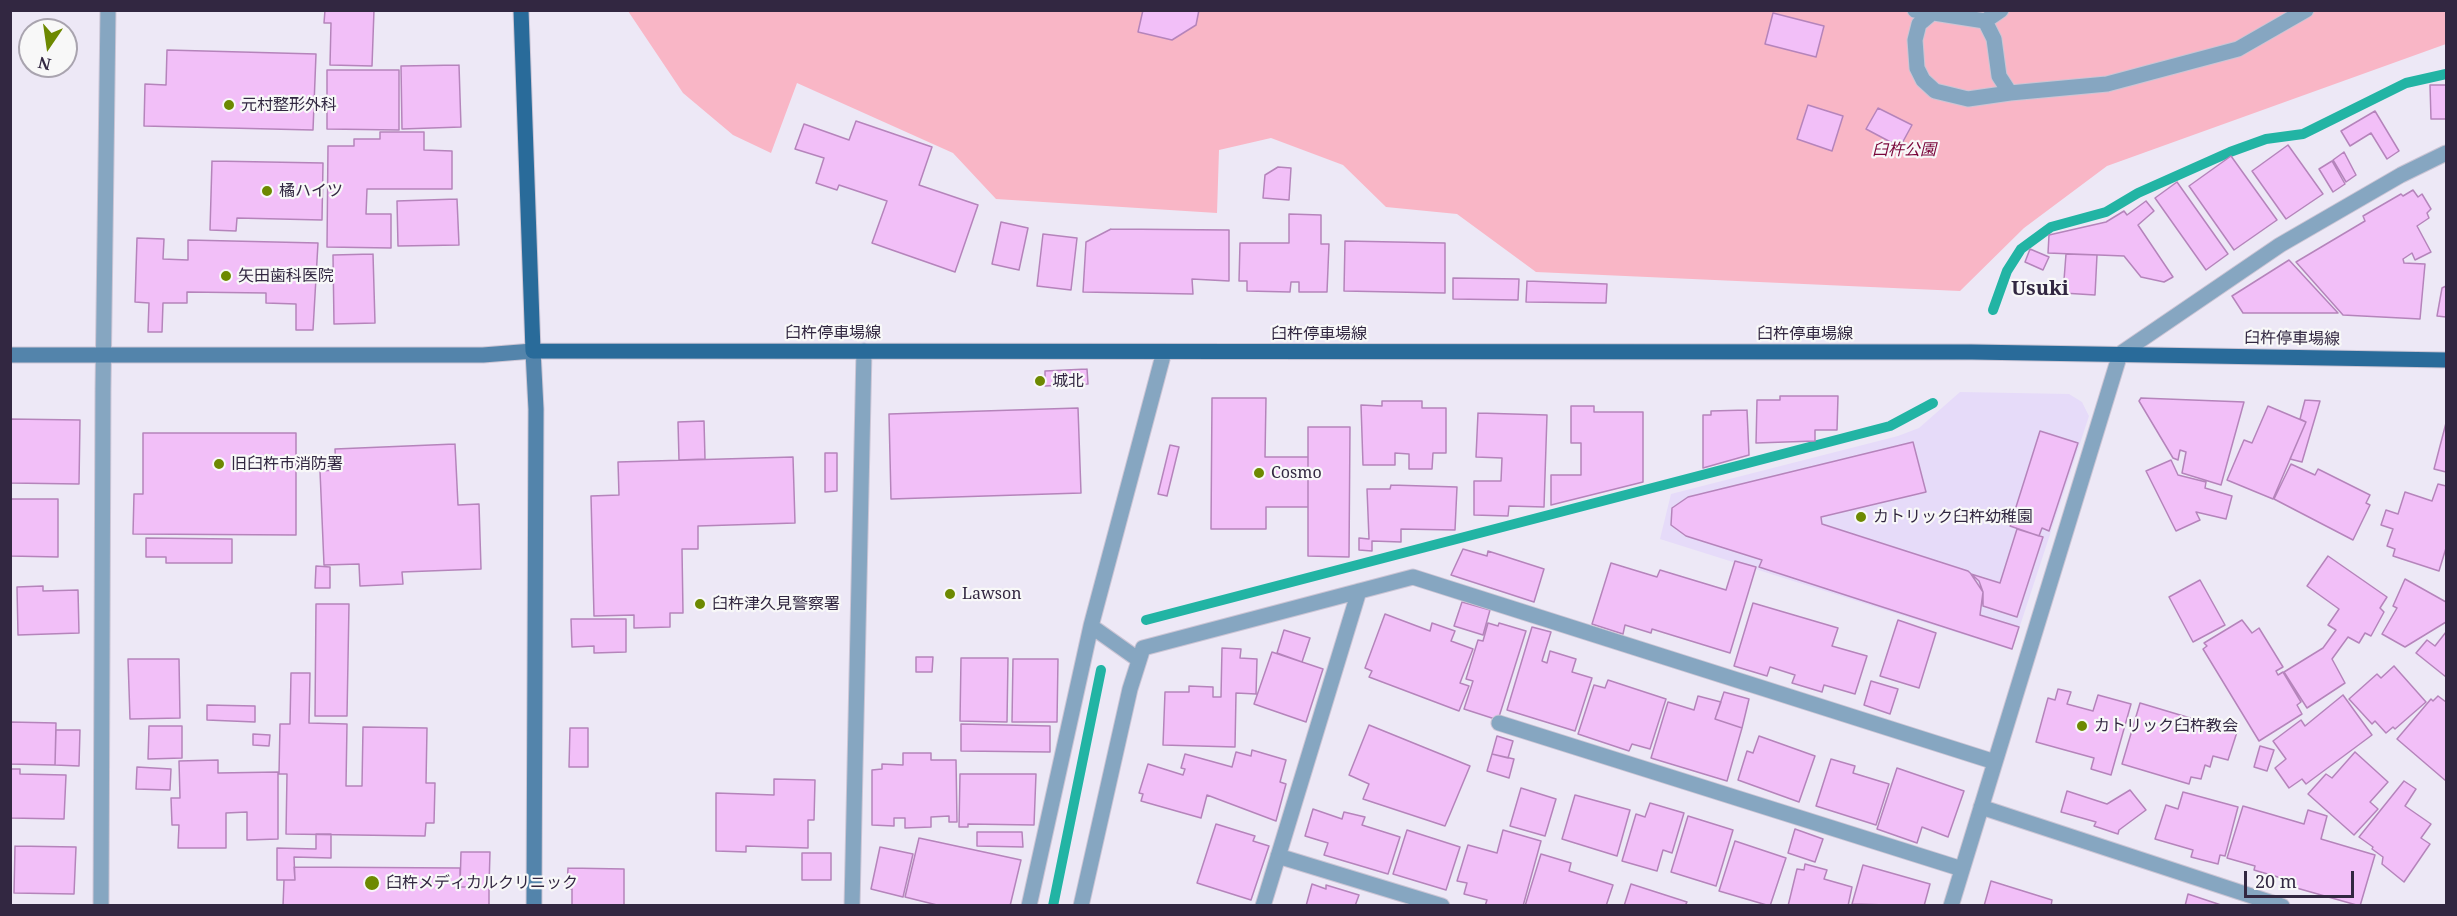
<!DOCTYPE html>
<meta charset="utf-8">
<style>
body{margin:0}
#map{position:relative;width:2457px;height:916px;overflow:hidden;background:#ede8f6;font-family:"Noto Serif",serif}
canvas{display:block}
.frame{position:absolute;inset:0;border:12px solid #322741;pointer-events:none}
.north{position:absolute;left:18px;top:18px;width:60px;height:60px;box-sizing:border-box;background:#f8f8f8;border:2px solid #a9a4af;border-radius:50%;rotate:193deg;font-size:16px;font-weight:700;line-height:24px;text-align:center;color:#322741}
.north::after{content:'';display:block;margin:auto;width:21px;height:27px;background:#6d8901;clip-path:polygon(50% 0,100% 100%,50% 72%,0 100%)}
.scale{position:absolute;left:2244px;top:871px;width:110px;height:27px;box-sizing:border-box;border:3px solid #322741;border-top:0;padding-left:8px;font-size:18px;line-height:21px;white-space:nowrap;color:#322741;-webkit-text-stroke:4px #f8f8f8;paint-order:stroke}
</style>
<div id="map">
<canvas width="2457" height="916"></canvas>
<div class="frame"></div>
<div class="north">N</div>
<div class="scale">20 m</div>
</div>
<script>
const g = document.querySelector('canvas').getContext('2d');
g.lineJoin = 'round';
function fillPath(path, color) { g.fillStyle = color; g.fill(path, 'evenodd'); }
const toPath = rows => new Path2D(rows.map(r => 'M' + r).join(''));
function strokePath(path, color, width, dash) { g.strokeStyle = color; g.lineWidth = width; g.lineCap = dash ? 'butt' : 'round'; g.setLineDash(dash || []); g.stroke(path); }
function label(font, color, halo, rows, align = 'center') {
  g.font = font + ' "Noto Serif","Noto Sans JP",serif'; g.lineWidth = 4.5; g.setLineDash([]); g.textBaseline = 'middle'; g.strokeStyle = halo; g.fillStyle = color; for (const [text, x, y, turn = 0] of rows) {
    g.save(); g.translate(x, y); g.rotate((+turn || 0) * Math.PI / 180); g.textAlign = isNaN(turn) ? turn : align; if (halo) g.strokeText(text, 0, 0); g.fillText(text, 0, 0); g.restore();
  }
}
fillPath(toPath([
 [1960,392,2069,394,2082,402,2089,416,2012,650,1660,539,1671,494,1898,436,1919,428]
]), '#e6dbf9');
fillPath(toPath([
 [2446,10,2446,44,2107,166,2024,228,1960,291,1536,272,1457,214,1386,207,1343,165,1271,138,1219,150,1217,213,996,199,953,153,797,83,771,153,733,135,683,93,628,11]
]), '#f9b6c6');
strokePath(toPath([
 [1993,310,2007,271,2021,249,2051,227,2106,212,2138,193,2230,152,2266,139,2303,134,2406,83,2446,74],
 [1146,620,1890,426,1933,403],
 [1053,906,1101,670]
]), '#22b4a4', 10);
const building = toPath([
 [325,10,374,10,372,66,330,65,331,23,324,23,325,10],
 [1143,10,1199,10,1196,25,1172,40,1138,32,1143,10],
 [1773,13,1824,26,1816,57,1765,44,1773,13],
 [167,50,316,54,313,130,144,126,145,84,166,85,167,50],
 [459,65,461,127,402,129,401,66,459,65],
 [327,70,399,70,399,130,327,129,327,70],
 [2430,85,2446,85,2446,119,2431,119,2430,85],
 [1808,105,1843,116,1832,151,1797,139,1808,105],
 [1878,108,1912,125,1900,147,1866,129,1878,108],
 [2375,111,2399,151,2387,159,2371,133,2350,146,2341,131,2375,111],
 [856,121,932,147,919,185,978,205,955,272,872,243,887,201,839,185,837,190,816,183,824,158,795,149,804,124,849,140,856,121],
 [380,132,424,132,424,150,452,151,452,189,367,189,366,214,391,214,391,248,327,247,328,146,354,146,354,139,380,139,380,132],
 [2288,145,2323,194,2286,219,2252,171,2288,145],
 [2344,152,2356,175,2346,182,2333,160,2344,152],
 [2231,156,2277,220,2234,250,2189,186,2231,156],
 [212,161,323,163,322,220,237,218,236,231,210,230,212,161],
 [2332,161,2345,184,2333,192,2319,169,2332,161],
 [1278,167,1291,168,1289,200,1263,198,1265,175,1278,167],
 [2177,182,2228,254,2206,270,2155,198,2177,182],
 [2413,190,2418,197,2422,194,2431,209,2427,213,2429,218,2417,226,2431,252,2415,260,2412,253,2403,259,2404,263,2425,264,2420,319,2343,315,2296,262,2365,221,2363,216,2401,194,2403,196,2413,190],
 [457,199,459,245,398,246,397,201,457,199],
 [2146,201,2154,211,2138,225,2173,277,2164,282,2141,277,2124,256,2048,253,2049,235,2106,222,2124,211,2127,215,2146,201],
 [1289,214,1321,215,1321,244,1329,244,1327,292,1299,292,1299,282,1291,282,1290,292,1247,291,1247,281,1239,281,1240,243,1289,243,1289,214],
 [1001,222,1028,228,1019,270,992,264,1001,222],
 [1111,229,1229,230,1229,281,1192,279,1193,294,1083,292,1086,242,1111,229],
 [1043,234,1077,238,1071,290,1037,286,1043,234],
 [137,238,164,239,163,259,188,260,188,240,318,243,313,330,296,330,296,304,266,303,266,293,187,292,187,303,163,303,162,332,148,332,149,303,135,302,137,238],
 [1345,241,1445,243,1445,293,1344,291,1345,241],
 [2030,249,2049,257,2043,270,2025,262,2030,249],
 [373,254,375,323,334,324,333,255,373,254],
 [2066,254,2097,255,2095,295,2063,293,2066,254],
 [2289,260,2338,313,2243,313,2232,296,2289,260],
 [1453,278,1519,279,1518,300,1453,299,1453,278],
 [1527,281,1607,284,1606,303,1526,302,1527,281],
 [2446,286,2446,317,2437,316,2442,288,2446,286],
 [1087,369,1088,384,1045,386,1045,371,1087,369],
 [1780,396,1838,396,1837,430,1815,430,1815,441,1756,443,1757,400,1780,400,1780,396],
 [1212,398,1266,398,1265,457,1308,457,1308,507,1266,507,1266,529,1211,529,1212,398],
 [2141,398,2244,402,2221,485,2182,473,2186,452,2180,450,2178,460,2173,458,2139,401,2141,398],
 [2305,400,2320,401,2302,462,2290,459,2306,422,2300,419,2305,400],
 [1382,401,1422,401,1422,408,1446,408,1446,453,1433,453,1432,469,1409,469,1409,454,1395,453,1395,465,1363,465,1361,405,1382,406,1382,401],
 [1571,406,1594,406,1594,412,1643,412,1643,482,1551,505,1551,475,1581,475,1581,443,1571,443,1571,406],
 [2268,406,2306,422,2273,499,2227,480,2244,440,2252,443,2268,406],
 [1078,408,1081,493,891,499,889,414,1078,408],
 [1747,410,1749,455,1703,468,1703,415,1711,415,1711,411,1747,410],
 [1478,413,1547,415,1544,507,1509,506,1508,516,1474,515,1474,481,1501,481,1502,458,1476,457,1478,413],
 [10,419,80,420,79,484,10,483,10,419],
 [704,421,705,459,679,460,678,422,704,421],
 [2446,423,2446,472,2434,469,2446,423],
 [1308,427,1350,427,1349,557,1308,556,1308,427],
 [2040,431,2078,443,2049,531,2042,528,2039,536,2010,526,2040,431],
 [143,433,296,433,296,535,133,534,134,494,143,494,143,433],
 [1913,442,1926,492,1821,517,1822,524,1968,571,1979,581,1983,592,1980,615,2019,627,2012,649,1759,567,1762,560,1686,536,1671,525,1672,508,1688,497,1913,442],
 [455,444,458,505,479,504,481,569,402,572,403,584,360,586,359,564,324,565,320,471,336,470,335,449,455,444],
 [1170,445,1179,447,1167,496,1158,494,1170,445],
 [825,453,837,453,837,491,825,492,825,453],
 [793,457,795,523,698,526,698,549,682,549,683,613,670,613,670,627,634,628,634,615,594,616,591,496,619,495,618,462,793,457],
 [2171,460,2178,475,2206,482,2205,488,2232,496,2226,519,2196,512,2200,520,2176,531,2146,471,2171,460],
 [2291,464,2315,475,2318,469,2370,495,2366,503,2370,505,2353,540,2274,499,2291,464],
 [2438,484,2446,486,2446,548,2439,571,2393,556,2395,549,2387,546,2393,529,2381,525,2386,510,2398,514,2405,492,2432,501,2438,484],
 [1391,485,1457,487,1455,530,1401,529,1401,542,1372,541,1372,551,1359,550,1359,538,1369,539,1367,489,1390,489,1391,485],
 [10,499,58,499,58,557,10,556,10,499],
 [2017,529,2043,537,2017,617,1983,606,1983,592,1971,574,2000,583,2017,529],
 [146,538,232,539,232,563,166,563,166,557,146,557,146,538],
 [1463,549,1487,556,1488,551,1544,569,1534,602,1451,575,1463,549],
 [2328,556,2387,597,2380,608,2384,612,2371,636,2365,633,2359,643,2348,637,2332,659,2345,683,2307,708,2284,672,2323,648,2336,630,2328,625,2339,609,2307,586,2328,556],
 [1735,561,1756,567,1730,653,1652,629,1651,633,1625,625,1623,634,1592,624,1611,563,1657,577,1660,570,1726,590,1735,561],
 [316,566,330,567,330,588,315,588,316,566],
 [2405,579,2446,602,2446,622,2405,647,2382,634,2397,608,2393,606,2405,579],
 [2200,580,2225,625,2193,642,2169,597,2200,580],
 [43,586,43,591,78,590,79,633,18,635,17,587,43,586],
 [1462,602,1490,610,1483,635,1454,626,1462,602],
 [1753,603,1838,628,1832,646,1867,656,1855,694,1824,685,1822,692,1792,683,1795,675,1770,667,1767,676,1734,666,1753,603],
 [316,604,349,604,347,716,315,716,316,604],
 [1385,614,1430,631,1432,623,1455,631,1451,641,1473,649,1460,683,1469,686,1459,711,1369,677,1372,671,1365,668,1385,614],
 [571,619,626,619,626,652,594,653,594,646,572,647,571,619],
 [1898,620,1936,633,1919,688,1880,676,1898,620],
 [2242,620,2252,633,2259,628,2283,667,2276,671,2278,675,2283,672,2301,702,2297,705,2302,714,2259,741,2203,649,2207,646,2204,643,2242,620],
 [1488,623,1498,626,1499,623,1526,631,1498,720,1464,709,1473,681,1466,679,1478,640,1483,641,1488,623],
 [1532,627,1551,632,1542,661,1547,663,1550,651,1576,659,1572,672,1592,678,1575,731,1507,710,1532,627],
 [1284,630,1310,638,1302,662,1277,653,1284,630],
 [2446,632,2446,677,2416,653,2427,640,2435,646,2446,632],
 [1222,648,1241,649,1240,658,1257,659,1256,694,1236,693,1235,747,1163,745,1165,692,1189,692,1189,686,1213,687,1213,697,1221,697,1222,648],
 [1272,652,1323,669,1306,722,1254,704,1272,652],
 [916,657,933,657,932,672,916,672,916,657],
 [961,658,1008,658,1007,722,960,721,961,658],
 [128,659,179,659,180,718,130,719,128,659],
 [1013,659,1058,659,1057,722,1012,722,1013,659],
 [2394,666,2426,702,2395,729,2393,727,2386,733,2375,721,2372,724,2349,699,2377,674,2381,678,2394,666],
 [291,673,310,673,309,723,347,724,346,786,362,786,363,727,427,728,426,783,435,783,434,823,426,823,425,836,286,834,287,774,279,774,280,724,290,724,291,673],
 [1608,680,1666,699,1650,749,1632,744,1629,751,1578,734,1594,685,1605,688,1608,680],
 [1871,681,1898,689,1890,714,1864,705,1871,681],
 [2058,689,2071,692,2067,704,2093,711,2098,695,2131,704,2111,775,2091,769,2094,758,2036,742,2048,698,2055,700,2058,689],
 [1724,692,1749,699,1742,728,1715,719,1724,692],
 [2343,695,2372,735,2306,784,2302,779,2289,788,2275,768,2286,759,2273,741,2301,720,2305,726,2343,695],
 [1698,696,1721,702,1715,719,1742,728,1727,781,1651,758,1668,702,1694,710,1698,696],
 [2438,696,2446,702,2446,781,2397,739,2431,699,2433,701,2438,696],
 [2140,703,2237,732,2228,760,2213,756,2210,767,2205,765,2201,779,2191,777,2189,784,2122,764,2140,703],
 [207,705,255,706,255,722,207,720,207,705],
 [10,722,56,723,55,765,10,764,10,722],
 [961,724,1050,726,1050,752,961,751,961,724],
 [1369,725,1470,766,1445,826,1363,799,1369,784,1349,775,1369,725],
 [149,726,182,726,182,758,148,759,149,726],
 [570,728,588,728,588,767,569,767,570,728],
 [56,730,80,730,79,766,55,765,56,730],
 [253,734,270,735,269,746,253,745,253,734],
 [1497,736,1513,741,1508,758,1492,754,1497,736],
 [1759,736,1815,756,1799,802,1738,780,1747,751,1753,753,1759,736],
 [2260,746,2274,750,2267,771,2254,767,2260,746],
 [1252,750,1286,760,1280,782,1286,784,1276,821,1207,795,1201,818,1141,801,1143,794,1139,793,1148,764,1183,775,1185,769,1181,768,1185,754,1232,767,1236,752,1251,756,1252,750],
 [2355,752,2388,782,2370,802,2378,809,2354,835,2308,794,2326,774,2332,778,2355,752],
 [903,753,931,753,931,760,956,760,957,822,949,822,949,816,931,817,931,827,905,828,905,818,894,818,894,826,872,825,872,770,882,769,882,764,903,765,903,753],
 [1492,754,1514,759,1509,778,1487,771,1492,754],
 [1831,759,1855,766,1853,773,1889,784,1876,825,1816,806,1831,759],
 [218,760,218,773,278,772,278,839,247,840,247,812,226,813,226,848,178,848,179,825,172,825,171,798,180,798,179,761,218,760],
 [137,767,171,769,170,790,136,789,137,767],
 [1897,768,1964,791,1948,837,1922,827,1917,843,1877,829,1897,768],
 [10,769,20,769,20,774,66,775,64,819,10,818,10,769],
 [960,774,1036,774,1034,825,968,824,968,827,959,827,960,774],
 [774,779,815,780,814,820,808,820,808,848,746,846,746,852,716,851,716,793,774,795,774,779],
 [2404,781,2416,789,2405,806,2431,824,2421,838,2430,844,2404,882,2382,864,2383,857,2372,849,2373,847,2359,837,2404,781],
 [1521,788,1556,799,1545,836,1510,826,1521,788],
 [2130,790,2146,810,2119,830,2118,834,2094,826,2096,822,2061,812,2067,791,2107,804,2130,790],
 [2183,792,2238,807,2225,856,2220,855,2218,864,2191,857,2193,850,2155,839,2166,805,2178,809,2183,792],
 [1575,795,1630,810,1617,856,1562,839,1575,795],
 [1650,803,1684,813,1672,853,1663,850,1657,871,1622,861,1636,814,1645,817,1650,803],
 [2243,806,2304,824,2308,810,2327,816,2321,839,2375,855,2360,906,2286,885,2288,880,2254,870,2255,866,2227,858,2243,806],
 [1313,809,1342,819,1344,812,1365,817,1362,825,1400,837,1388,874,1324,855,1328,843,1305,836,1313,809],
 [1688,816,1733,830,1716,886,1671,872,1688,816],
 [1216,824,1255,836,1253,841,1269,846,1251,900,1197,883,1216,824],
 [1795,829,1823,839,1815,862,1788,853,1795,829],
 [1407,830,1460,847,1446,890,1393,874,1407,830],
 [1503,830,1541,841,1523,906,1485,906,1487,900,1464,894,1467,883,1457,881,1468,845,1497,853,1503,830],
 [977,832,1022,832,1023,847,977,846,977,832],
 [316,834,331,834,331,858,294,857,295,880,277,880,277,848,316,849,316,834],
 [919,838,1021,860,1010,906,941,906,905,897,919,838],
 [1735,841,1786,858,1770,906,1719,891,1735,841],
 [15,846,76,847,74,894,14,893,15,846],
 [880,847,913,854,903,897,871,889,880,847],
 [461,852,490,852,489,887,460,887,461,852],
 [802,853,831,853,831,880,802,880,802,853],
 [1541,854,1571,863,1569,871,1613,885,1606,906,1525,906,1541,854],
 [1805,864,1827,870,1824,879,1852,887,1848,906,1788,906,1797,869,1804,870,1805,864],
 [1863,865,1930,884,1924,906,1852,904,1863,865],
 [294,867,460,868,460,887,489,887,489,906,283,906,284,880,295,880,294,867],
 [568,868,624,869,624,906,572,906,572,889,567,889,568,868],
 [1991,881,2052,900,2051,906,1984,906,1991,881],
 [1312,884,1326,889,1326,885,1359,895,1355,906,1306,906,1312,884],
 [1631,884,1687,902,1685,906,1624,906,1631,884],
 [2188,894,2221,905,2220,906,2185,906,2188,894]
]);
fillPath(building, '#f2bff8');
strokePath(building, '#b584bb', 1.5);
const lane = toPath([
 [1915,10,1985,21,2001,10],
 [1932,13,1919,24,1915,40,1917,68,1923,80,1935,91,1968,99,2010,93,1999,76,1994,39,1985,21],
 [2010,93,2107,84,2238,49,2306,10]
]);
const street = toPath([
 [1091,626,1139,660],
 [1499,723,1962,869],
 [1981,807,2282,906],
 [1278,856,1442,906],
 [101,906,103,389,108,10],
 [852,906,864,351],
 [1029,906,1091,626,1164,352],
 [1081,906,1130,689,1143,648,1413,577,1995,762],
 [1263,906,1359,591],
 [1951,906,2120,354,2280,245,2401,175,2446,153]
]);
const secondary = toPath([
 [10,355,483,355,533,351,536,409,534,906]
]);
const primary = toPath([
 [521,10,533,351,1972,352,2446,360]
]);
strokePath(lane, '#cbc5d5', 17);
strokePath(street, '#cbc5d5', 17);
strokePath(secondary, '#cbc5d5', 17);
strokePath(primary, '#cbc5d5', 17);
strokePath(lane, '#86a6c1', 15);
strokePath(street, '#86a6c1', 15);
strokePath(secondary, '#5384ab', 15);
strokePath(primary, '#296b9a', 15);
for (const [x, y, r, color] of [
 [229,105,6,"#6d8901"],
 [267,191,6,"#6d8901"],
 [226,276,6,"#6d8901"],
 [1040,381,6,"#6d8901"],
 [219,464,6,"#6d8901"],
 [1259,473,6,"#6d8901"],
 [1861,517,6,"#6d8901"],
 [950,594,6,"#6d8901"],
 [700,604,6,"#6d8901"],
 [2082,726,6,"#6d8901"],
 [372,883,8,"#6d8901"]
]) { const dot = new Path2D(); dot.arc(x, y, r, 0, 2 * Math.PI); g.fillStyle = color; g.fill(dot); strokePath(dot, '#f8f8f8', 2); }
label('16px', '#322741', '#f8f8f8', [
 ["元村整形外科",241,105],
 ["橘ハイツ",279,191],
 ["矢田歯科医院",238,276],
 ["城北",1052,381],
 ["旧臼杵市消防署",231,464],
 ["Cosmo",1271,473],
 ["カトリック臼杵幼稚園",1873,517],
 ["Lawson",962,594],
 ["臼杵津久見警察署",712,604],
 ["カトリック臼杵教会",2094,726],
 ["臼杵メディカルクリニック",386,883]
], 'left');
label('italic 16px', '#790439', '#f8f8f8', [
 ["臼杵公園",1904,150]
]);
label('16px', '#322741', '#f8f8f8', [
 ["臼杵停車場線",833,333],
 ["臼杵停車場線",1319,334],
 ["臼杵停車場線",1805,334],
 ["臼杵停車場線",2292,339,1]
]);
label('bold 20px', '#322741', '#f8f8f8', [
 ["Usuki",2040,289]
]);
</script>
